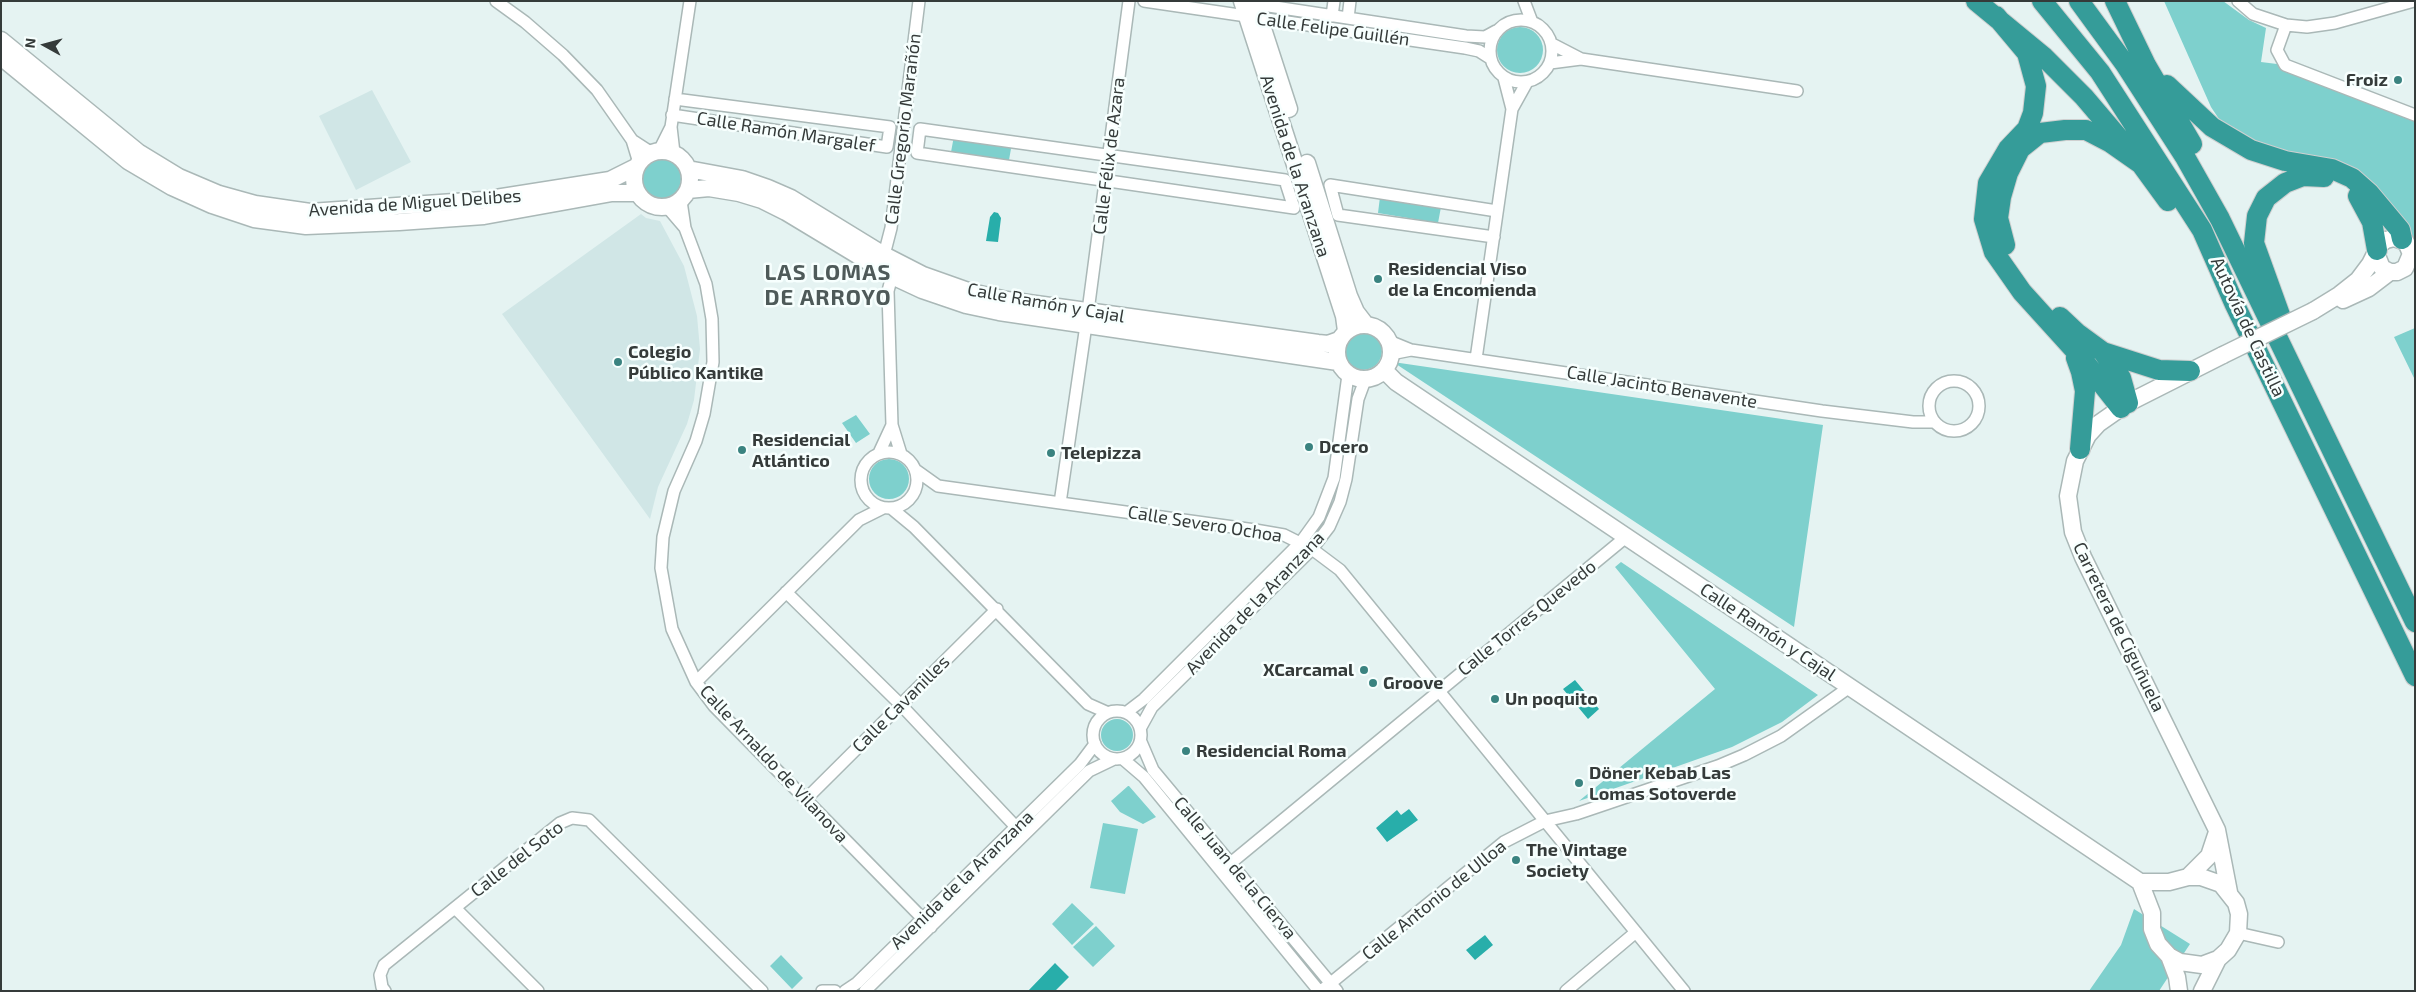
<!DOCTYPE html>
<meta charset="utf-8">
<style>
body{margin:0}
#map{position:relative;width:2416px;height:992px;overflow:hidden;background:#e5f3f2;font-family:"Exo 2",sans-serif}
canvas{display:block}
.frame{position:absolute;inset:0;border:2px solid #353b3a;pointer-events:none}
.north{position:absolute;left:20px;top:20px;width:50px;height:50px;-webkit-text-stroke:4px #f7fffe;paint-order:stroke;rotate:277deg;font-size:14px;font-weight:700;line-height:20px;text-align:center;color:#353b3a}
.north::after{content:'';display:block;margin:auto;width:18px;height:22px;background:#353b3a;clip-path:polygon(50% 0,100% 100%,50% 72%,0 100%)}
</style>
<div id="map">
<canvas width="2416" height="992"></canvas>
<div class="frame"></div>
<div class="north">N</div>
</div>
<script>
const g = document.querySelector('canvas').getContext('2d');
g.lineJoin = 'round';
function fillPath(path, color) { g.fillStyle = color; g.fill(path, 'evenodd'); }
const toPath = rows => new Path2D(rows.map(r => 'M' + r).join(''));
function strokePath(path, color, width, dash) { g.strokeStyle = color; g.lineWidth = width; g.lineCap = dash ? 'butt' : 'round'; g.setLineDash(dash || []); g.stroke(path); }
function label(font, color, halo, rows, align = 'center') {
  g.font = font + ' "Exo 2",sans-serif'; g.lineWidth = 5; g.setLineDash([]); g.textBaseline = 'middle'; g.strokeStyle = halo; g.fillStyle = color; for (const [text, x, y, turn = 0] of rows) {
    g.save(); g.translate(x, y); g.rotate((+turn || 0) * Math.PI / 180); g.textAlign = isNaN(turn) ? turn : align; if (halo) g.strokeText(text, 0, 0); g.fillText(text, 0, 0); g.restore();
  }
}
fillPath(toPath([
 [372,90,411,162,356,190,319,116],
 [641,214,646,218,660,221,684,266,697,316,700,349,694,400,687,424,658,487,650,519,502,314]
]), '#d0e6e6');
fillPath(toPath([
 [2164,1,2223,1,2249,20,2266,28,2261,62,2285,65,2415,115,2415,241,2406,242,2381,200,2289,154,2255,142,2223,125,2211,107],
 '1497 50a23 23 0 1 1 46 0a23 23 0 1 1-46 0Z',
 [954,136,1012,143,1009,160,951,152],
 '641 179a20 20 0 1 1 40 0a20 20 0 1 1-40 0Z',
 [1380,197,1441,207,1438,223,1378,213],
 [2415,328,2415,380,2394,337],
 '1344 351a19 19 0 1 1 38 0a19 19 0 1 1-38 0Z',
 [1393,362,1823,425,1794,627],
 [856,415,870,434,856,443,842,423],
 '869 479a20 20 0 1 1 40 0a20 20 0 1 1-40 0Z',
 [1621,562,1818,695,1782,722,1732,747,1579,801,1715,689,1615,567],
 '1101 735a16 16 0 1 1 32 0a16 16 0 1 1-32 0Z',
 [1128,786,1129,786,1156,817,1143,824,1120,812,1111,801],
 [1103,823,1138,829,1125,894,1090,888],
 [1072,903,1094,924,1072,945,1052,924],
 [2134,909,2190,944,2159,991,2089,991,2121,945],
 [1096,926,1115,946,1093,967,1073,947],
 [781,955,803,978,792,989,770,966]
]), '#7ed0cd');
fillPath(toPath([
 [994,212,998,213,1001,218,998,242,986,241,990,217],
 [1575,680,1599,709,1588,719,1563,689],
 [1409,809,1418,820,1387,842,1376,828,1397,810,1401,815],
 [1485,935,1493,945,1475,960,1466,950],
 [1055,963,1069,977,1055,991,1028,991]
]), '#28aeaa');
const street = toPath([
 [496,1,525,22,563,55,597,90,632,140,639,163],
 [1144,1,1465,48,1479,51,1490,58],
 [1524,1,1532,22],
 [2238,1,2253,14,2286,25,2307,27,2335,23,2414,1],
 [1249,3,1466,36,1485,37,1496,31],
 [1332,16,1334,1],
 [1348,18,1350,1],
 '1490 51a31 31 0 1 1 62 0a31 31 0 1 1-62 0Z',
 [2286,25,2277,50,2285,65,2415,115],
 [1552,44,1581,59],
 [1550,63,1581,59,1797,91],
 [1504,78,1512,109],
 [672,115,887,147,890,127,675,99],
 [920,129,1285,180,1294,208,917,153,920,129],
 [632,140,652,153],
 [659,151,671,127],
 [674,153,671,127,690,1],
 [681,201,685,228,706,284,712,319,713,362,704,414,696,441,674,491,663,537,661,568,672,629,696,682,714,706,931,927],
 [667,207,685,228],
 [1494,237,1338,215,1330,185,1497,211],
 [884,255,891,228,919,1],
 [892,276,888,291,892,425,901,454],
 [1088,311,1129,1],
 [1389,341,1411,350,1822,411,1913,422,1934,422],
 [1391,354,1411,350],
 [1476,359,1512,109,1527,82],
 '1929 406a25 25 0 1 1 50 0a25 25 0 1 1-50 0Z',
 '861 480a28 28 0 1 1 56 0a28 28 0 1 1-56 0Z',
 [879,453,892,425],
 [917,471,938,486,1255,530,1284,535,1312,549,1340,570,1684,991],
 [1060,503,1086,325],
 [891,508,914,527,1088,704,1106,712],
 [786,592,901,705,1016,827],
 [696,682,859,520,883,508],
 '1093 735a24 24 0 1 1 48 0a24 24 0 1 1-48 0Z',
 [1127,712,1144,699,1301,542,1319,517,1334,478,1348,375],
 [1141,727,1152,707,1312,549,1329,527,1340,502,1346,479,1358,399,1365,380],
 [1141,742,1153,770,1337,991],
 [1123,759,1144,777,1319,991],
 [806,799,997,609],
 [1221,871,1626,537],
 [455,908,538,991],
 [2238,933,2278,942],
 [385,991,382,987,380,975,384,965,560,823,572,818,589,820,762,991],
 [822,991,835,991],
 [845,991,857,983,1080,764,1095,744],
 [865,991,1089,771,1114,759],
 [1321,991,1504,842,1545,821,1576,814,1718,766,1744,755,1781,736,1851,686],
 [1566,991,1636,932]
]);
const secondary = toPath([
 [1242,1,1344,316,1346,331],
 [1254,1,1289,109],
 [1,40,138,152,179,177,219,194,255,204,310,212,483,200,610,180,636,167],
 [1,57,128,161,172,187,212,205,254,219,306,226,399,222,484,216,612,193,637,193],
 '634 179a28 28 0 1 1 56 0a28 28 0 1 1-56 0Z',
 [1307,163,1349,296,1356,312,1366,325],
 [688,169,742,179,768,188,791,198,884,255,923,275,971,292,1007,300,1318,343,1328,344,1339,340],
 [688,190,709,188,739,193,762,200,786,212,892,276,922,290,966,305,999,312,1338,362],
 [2343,300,2369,288,2390,272],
 [2313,311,2339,295,2358,280,2370,264,2380,244,2386,240,2394,238,2406,242,2411,254,2405,268,2397,272,2390,272,2382,268,2376,253],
 '1337 352a27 27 0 1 1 54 0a27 27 0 1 1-54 0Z',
 [2223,355,2128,403,2098,424,2088,435,2075,461,2068,496,2073,532,2083,557,2217,830,2229,892],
 [1384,370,1396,382,2140,882,2152,913,2152,929,2158,944,2169,956,2180,962,2202,965,2218,959,2228,950,2238,933,2239,914,2236,903,2221,884,2201,877,2188,877,2169,882,2140,882],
 [2188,877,2209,856,2217,832],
 [2169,956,2177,977,2179,991],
 [2202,991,2218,959]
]);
const highway = toPath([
 [1976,1,2044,57,2084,97,2141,164,2168,201],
 [2042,1,2100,72,2202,230,2235,305,2415,676],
 [2079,1,2125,64,2185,157,2220,219,2415,622],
 [2115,1,2146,65,2192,144],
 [1996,16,2027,53,2036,86,2033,113,2027,129,2008,149,1988,183,1984,219,1994,252,2022,292,2080,356,2121,408],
 [2167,85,2212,127,2251,150,2285,161,2332,169,2352,178,2369,193,2400,230,2402,239],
 [2358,196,2372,222,2377,250],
 [2005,245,1998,218,2001,197,2008,173,2020,149,2040,133,2065,130,2086,130,2111,143,2141,164],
 [2280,315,2254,243,2257,216,2266,198,2285,183,2303,176,2324,177],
 [2060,317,2077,333,2103,352,2121,378,2128,403],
 [2103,352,2159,370,2190,371],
 [2076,358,2081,372,2085,391,2080,449]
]);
strokePath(street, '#aab8b7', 14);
strokePath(secondary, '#aab8b7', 19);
strokePath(highway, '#cfd0d0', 22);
strokePath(street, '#fff', 11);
strokePath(secondary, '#fff', 16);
strokePath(highway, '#359c99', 20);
const secondaryBridge = toPath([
 [2223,355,2313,311]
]);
strokePath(secondaryBridge, '#aab8b7', 19, []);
strokePath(secondaryBridge, '#fff', 16);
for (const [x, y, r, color] of [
 [2398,80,5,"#3a8380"],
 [1378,279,5,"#3a8380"],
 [618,362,5,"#3a8380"],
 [1309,447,5,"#3a8380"],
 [742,450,5,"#3a8380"],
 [1051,453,5,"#3a8380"],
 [1364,670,5,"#3a8380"],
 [1373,683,5,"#3a8380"],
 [1495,699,5,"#3a8380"],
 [1186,751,5,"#3a8380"],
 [1579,783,5,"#3a8380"],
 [1516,860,5,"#3a8380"]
]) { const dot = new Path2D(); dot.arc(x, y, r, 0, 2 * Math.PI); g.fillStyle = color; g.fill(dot); strokePath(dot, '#f7fffe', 2); }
label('18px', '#353b3a', '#f7fffe', [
 ["Calle Felipe Guillén",1333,29,8],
 ["Calle Gregorio Marañón",903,129,-83],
 ["Calle Ramón Margalef",786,132,9],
 ["Calle Félix de Azara",1109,156,-83],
 ["Avenida de la Aranzana",1295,166,72],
 ["Avenida de Miguel Delibes",415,203,-4],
 ["Calle Ramón y Cajal",1046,303,10],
 ["Autovía de Castilla",2248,327,65],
 ["Calle Jacinto Benavente",1662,387,9],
 ["Calle Severo Ochoa",1205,524,9],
 ["Avenida de la Aranzana",1255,603,-46],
 ["Calle Torres Quevedo",1527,618,-39],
 ["Carretera de Ciguñuela",2119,627,64],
 ["Calle Ramón y Cajal",1768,632,34],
 ["Calle Cavanilles",901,704,-45],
 ["Calle Arnaldo de Vilanova",774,764,47],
 ["Calle del Soto",517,859,-38],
 ["Calle Juan de la Cierva",1235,868,50],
 ["Avenida de la Aranzana",962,880,-44],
 ["Calle Antonio de Ulloa",1434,900,-39]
]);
label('bold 18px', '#353b3a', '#f7fffe', [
 ["Froiz",2388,80,"right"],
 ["Residencial Viso",1388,269],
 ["de la Encomienda",1388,290],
 ["Colegio",628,352],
 ["Público Kantik@",628,373],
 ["Residencial",752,440],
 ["Atlántico",752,461],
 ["Dcero",1319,447],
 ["Telepizza",1061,453],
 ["XCarcamal",1354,670,"right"],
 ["Groove",1383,683],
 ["Un poquito",1505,699],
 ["Residencial Roma",1196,751],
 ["Döner Kebab Las",1589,773],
 ["Lomas Sotoverde",1589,794],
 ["The Vintage",1526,850],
 ["Society",1526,871]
], 'left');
g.letterSpacing = '1px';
label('bold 22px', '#4e5a59', '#f7fffe', [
 ["LAS LOMAS",828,273],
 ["DE ARROYO",828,298]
]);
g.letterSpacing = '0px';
</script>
